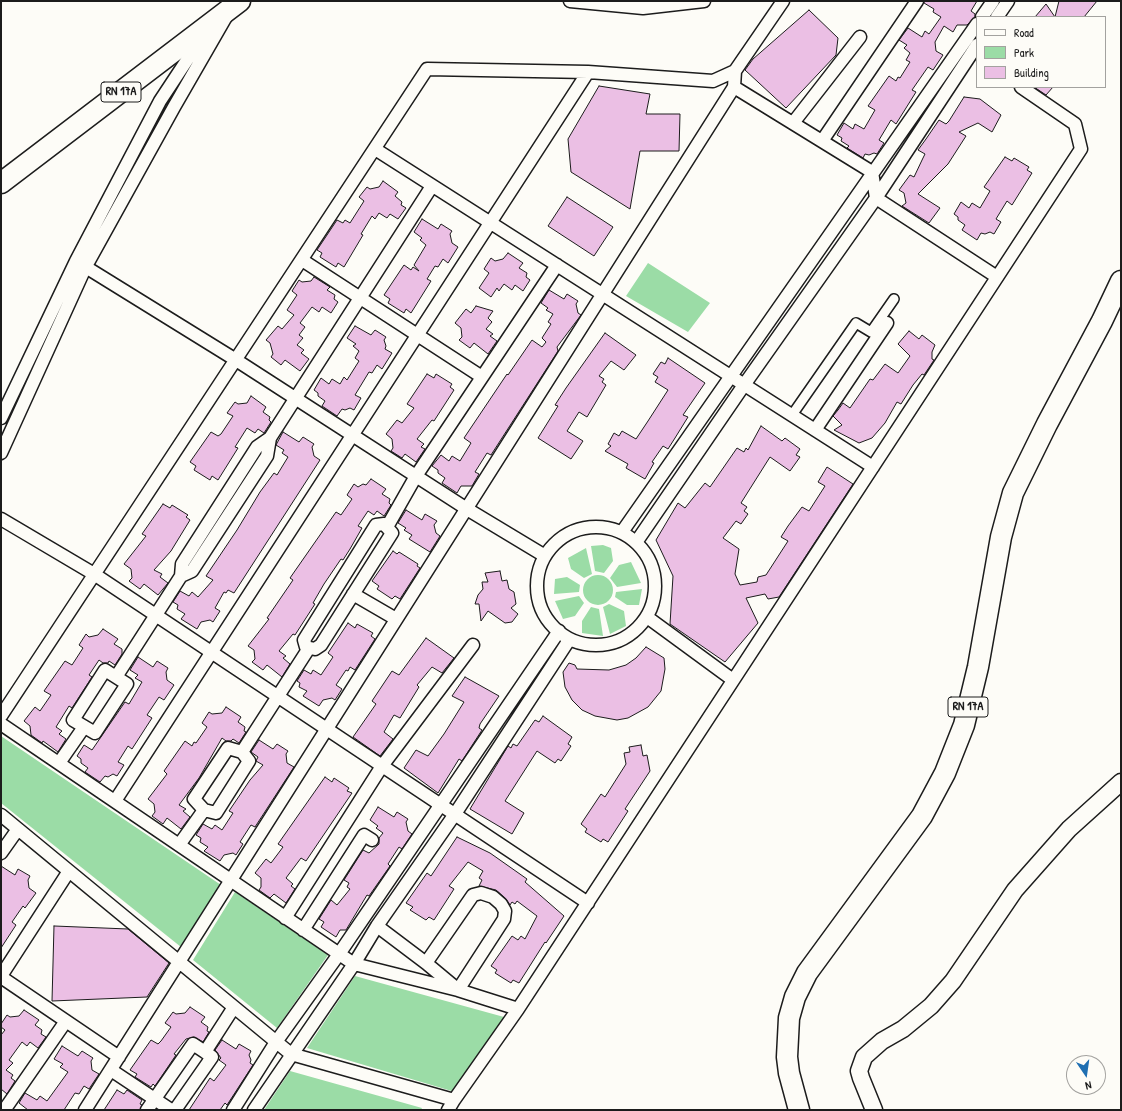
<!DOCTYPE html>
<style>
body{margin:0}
#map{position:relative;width:1122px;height:1111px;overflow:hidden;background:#fdfcf7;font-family:"Patrick Hand",sans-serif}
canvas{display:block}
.frame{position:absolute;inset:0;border:2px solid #1c1c1c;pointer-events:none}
.legend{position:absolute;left:976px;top:16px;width:130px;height:72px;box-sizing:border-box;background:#fdfcf7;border:1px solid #a3a29f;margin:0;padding:5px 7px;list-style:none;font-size:12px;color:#1c1c1c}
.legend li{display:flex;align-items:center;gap:8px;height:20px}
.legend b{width:20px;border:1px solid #a3a29f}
.north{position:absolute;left:1066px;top:1055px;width:40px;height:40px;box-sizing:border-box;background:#fdfcf7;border:1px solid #a3a29f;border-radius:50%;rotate:167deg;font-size:11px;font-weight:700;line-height:16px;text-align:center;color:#1c1c1c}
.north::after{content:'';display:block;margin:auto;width:14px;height:18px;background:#1f6fb2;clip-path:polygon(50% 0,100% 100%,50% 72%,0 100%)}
</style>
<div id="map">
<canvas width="1122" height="1111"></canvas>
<div class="frame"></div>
<ul class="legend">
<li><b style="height:5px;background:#fdfcf7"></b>Road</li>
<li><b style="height:11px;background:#9bdca6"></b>Park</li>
<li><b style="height:11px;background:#ebbfe4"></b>Building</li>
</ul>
<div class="north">N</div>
</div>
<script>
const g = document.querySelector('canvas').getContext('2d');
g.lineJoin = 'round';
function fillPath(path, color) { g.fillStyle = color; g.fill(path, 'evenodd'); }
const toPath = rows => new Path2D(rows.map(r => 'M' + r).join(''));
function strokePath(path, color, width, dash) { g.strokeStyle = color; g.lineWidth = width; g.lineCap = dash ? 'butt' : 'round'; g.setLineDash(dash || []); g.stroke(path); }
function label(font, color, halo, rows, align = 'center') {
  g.font = font + ' "Patrick Hand",sans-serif'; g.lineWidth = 3; g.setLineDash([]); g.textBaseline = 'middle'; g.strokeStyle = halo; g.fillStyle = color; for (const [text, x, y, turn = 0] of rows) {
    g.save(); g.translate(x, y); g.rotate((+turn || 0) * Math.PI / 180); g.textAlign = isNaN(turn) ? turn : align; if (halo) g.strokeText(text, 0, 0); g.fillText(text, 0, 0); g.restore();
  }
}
fillPath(toPath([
 [648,263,710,303,688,332,626,296],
 [603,545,611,548,613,561,604,573,595,571,591,546],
 [586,548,592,574,584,578,571,569,568,558],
 [631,562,641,583,617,587,610,578,619,565],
 '583 590a15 15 0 1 1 30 0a15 15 0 1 1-30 0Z',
 [567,577,580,585,579,592,554,594,555,579],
 [642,589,639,605,627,605,615,597,616,592],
 [579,596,584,603,575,616,563,619,555,601],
 [609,604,624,611,626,626,610,634,603,607],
 [591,607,599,609,603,636,582,633,582,621],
 [1,736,221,885,181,947,1,803],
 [235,892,328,955,277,1028,193,960],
 [355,976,504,1017,455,1092,307,1048],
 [290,1071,422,1108,421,1110,264,1110]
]), '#9bdca6');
const building = toPath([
 [924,1,977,1,971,11,975,14,975,17,967,25,957,25,953,32,944,26,935,42,936,51,943,55,933,70,928,67,912,90,916,92,896,124,891,120,879,140,884,143,877,154,874,153,869,155,865,154,863,158,847,148,849,146,841,141,842,138,837,135,844,123,853,129,855,124,864,129,875,110,868,106,889,76,896,81,898,77,900,78,910,62,906,60,910,53,904,48,907,45,899,40,908,28,922,37,925,31,929,34,941,17,933,12,934,9,924,3,924,1],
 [1059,1,1097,1,1084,17,1035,17,1046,4,1055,17,1059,1],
 [809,10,838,38,836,55,786,108,745,70,753,59,809,10],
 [599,86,650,94,646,114,680,114,679,151,640,151,630,209,571,172,568,139,599,86],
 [1034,87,1053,87,1046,95,1034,87],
 [964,97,980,99,1001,115,992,132,978,123,959,132,966,136,948,164,918,194,940,208,929,223,902,206,906,203,904,193,899,190,910,175,914,177,923,158,925,154,918,150,926,139,939,120,946,124,949,121,964,97],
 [1005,157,1012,161,1014,158,1029,167,1027,170,1032,173,1012,205,1007,201,996,219,1001,222,994,234,990,232,985,234,981,233,977,240,962,230,965,225,958,220,958,217,954,214,961,202,969,208,972,203,980,208,990,191,984,187,1005,157],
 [383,181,398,192,395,196,402,202,401,205,406,208,398,219,390,214,387,218,379,213,375,219,372,216,361,234,363,235,344,267,338,263,336,267,320,257,322,253,317,250,337,220,343,223,345,220,350,223,364,201,359,197,367,187,370,189,379,187,383,181],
 [567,197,613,227,594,256,548,226,567,197],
 [422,219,438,229,441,224,452,231,450,234,452,243,458,247,448,263,443,259,438,267,435,266,427,279,431,281,411,313,406,309,404,313,388,303,390,299,384,295,404,265,411,270,413,267,419,271,414,265,426,245,420,240,422,238,414,232,422,219],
 [508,253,523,263,519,268,527,273,526,277,530,280,523,291,515,285,512,290,504,284,499,291,497,288,491,297,479,288,489,273,484,269,491,258,495,261,503,259,508,253],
 [314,277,330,287,327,290,335,295,334,299,338,302,331,313,322,307,319,312,312,307,300,323,305,327,299,335,303,338,297,345,304,350,301,353,309,359,300,371,285,360,281,365,271,357,273,354,270,343,266,340,278,326,282,329,294,315,287,310,297,295,292,291,299,280,302,282,311,281,314,277],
 [549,290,564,299,567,294,578,301,576,304,578,313,581,315,557,347,558,351,491,455,487,453,475,472,479,474,472,486,461,486,457,493,442,483,445,478,438,473,438,470,432,466,441,455,449,461,452,456,460,461,471,443,464,438,507,374,508,375,532,340,542,347,546,342,542,338,551,324,548,322,553,314,546,310,548,308,541,303,549,290],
 [476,306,493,311,488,318,492,322,486,329,493,334,490,336,497,341,488,354,474,343,470,348,459,340,462,337,461,328,455,323,466,309,471,313,476,306],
 [355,326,371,335,375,330,386,337,384,340,386,346,385,349,392,353,382,369,377,365,372,373,369,372,355,395,361,398,354,410,350,408,345,410,342,409,337,416,322,406,325,401,318,396,318,393,314,390,321,378,329,384,332,379,340,384,344,377,347,380,359,361,355,358,359,351,353,346,356,344,347,338,355,326],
 [909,331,919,339,922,335,935,345,932,352,932,359,934,360,924,375,922,374,913,385,901,404,897,402,885,423,872,438,859,443,834,430,842,425,833,416,838,410,843,403,850,408,870,379,873,380,885,364,898,373,910,356,898,344,909,331],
 [605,333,636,355,624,370,611,361,599,376,604,379,602,382,606,385,587,417,579,412,567,431,583,441,571,459,538,438,558,406,555,405,566,388,605,333],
 [668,358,705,383,683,415,688,417,675,438,668,449,663,446,652,462,654,463,645,479,626,468,628,464,605,451,611,446,608,444,614,433,619,436,622,431,636,439,648,421,668,390,655,382,658,377,653,374,661,362,665,364,668,358],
 [427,374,434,378,436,374,452,384,450,387,454,390,434,421,432,420,417,439,424,444,421,447,425,449,416,462,405,454,402,458,391,451,393,448,392,439,386,434,397,420,402,423,414,408,407,404,427,374],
 [251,396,266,407,263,412,270,417,269,420,271,422,264,433,258,429,255,433,247,428,235,447,238,448,218,480,212,476,210,480,194,470,196,466,190,462,211,432,218,436,221,434,233,416,227,413,235,402,238,404,247,403,251,396],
 [761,426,782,441,785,438,800,449,796,455,800,457,790,471,770,457,741,503,747,507,744,511,748,514,741,524,736,521,723,538,739,549,735,574,740,585,757,582,758,577,766,575,788,541,781,537,788,526,802,507,809,511,825,486,818,482,827,467,853,484,779,597,768,599,765,594,746,598,758,623,725,662,670,624,673,576,656,540,678,503,685,508,705,483,710,487,737,448,744,452,746,448,748,450,761,426],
 [283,432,299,442,303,437,314,444,312,447,314,456,320,460,234,593,228,590,226,593,224,592,215,608,220,611,213,622,210,620,201,622,197,629,181,619,185,614,177,609,178,605,173,602,180,591,189,596,192,592,198,597,213,580,206,576,237,530,260,492,274,473,277,475,288,457,282,453,284,450,276,445,283,432],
 [371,479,386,489,382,494,390,499,389,503,391,505,384,516,377,511,374,515,368,511,358,526,362,528,350,549,343,560,341,559,324,584,313,603,315,604,295,635,293,634,279,651,286,656,283,658,290,664,282,677,267,665,263,670,252,662,255,659,254,650,248,646,269,619,267,618,293,580,290,578,336,512,341,515,352,499,347,495,354,484,358,487,363,484,366,485,371,479],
 [163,504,170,508,172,505,188,515,186,517,190,520,171,551,154,570,162,574,160,577,168,583,158,595,144,584,140,589,129,581,132,578,131,569,124,564,146,536,142,534,163,504],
 [406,510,422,520,425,514,437,521,434,525,436,533,440,536,430,552,409,539,412,535,404,530,406,528,398,523,406,510],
 [393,551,397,554,399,552,418,564,417,566,420,568,400,599,395,596,392,599,377,589,379,586,372,581,393,551],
 [500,571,502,581,507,580,509,589,514,592,516,604,511,608,518,614,512,622,505,623,488,611,481,621,479,604,475,604,478,595,483,589,482,582,488,582,485,573,500,571],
 [348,623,355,628,357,624,373,633,371,636,375,639,355,670,350,667,348,671,346,670,336,685,342,689,335,700,332,698,323,700,319,706,303,696,307,691,299,687,300,683,297,681,304,670,311,674,313,670,321,675,333,657,328,653,348,623],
 [103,629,118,639,114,644,122,649,122,654,115,665,109,661,108,663,103,663,99,660,89,675,92,677,72,708,69,706,56,727,62,731,59,734,66,739,58,752,43,741,42,743,31,735,30,726,24,721,35,707,40,711,51,695,44,691,65,661,72,665,83,648,79,645,86,634,89,637,98,635,103,629],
 [426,638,454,658,442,673,432,667,417,685,419,687,400,718,394,715,384,732,393,739,380,756,353,737,376,704,372,701,392,671,399,675,426,638],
 [646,647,664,658,665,669,661,691,648,707,628,718,617,720,595,716,582,710,572,700,565,687,563,672,569,663,575,665,577,669,609,670,626,665,636,658,646,647],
 [138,657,153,667,157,661,168,668,166,672,167,680,174,685,164,700,159,697,147,715,152,718,132,749,128,746,118,762,124,765,117,776,113,774,108,777,105,776,100,782,85,772,88,768,81,763,81,759,77,756,84,745,92,750,125,702,129,704,142,682,135,678,138,675,130,670,138,657],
 [465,677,499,696,480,724,479,728,482,730,462,761,459,759,438,793,404,768,416,750,428,756,444,734,464,702,452,696,465,677],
 [226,707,241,717,238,722,245,727,244,731,246,732,239,743,233,739,231,741,226,741,222,738,199,778,179,805,186,809,183,811,190,817,181,829,167,818,163,824,152,816,155,812,154,804,148,799,167,774,164,771,185,741,192,746,194,742,196,743,207,727,202,723,209,712,212,714,222,713,226,707],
 [543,716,572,737,568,744,571,746,561,761,558,759,555,763,537,751,505,801,524,813,512,834,470,809,508,746,511,748,513,744,517,746,535,720,539,722,543,716],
 [259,740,273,749,277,744,288,751,286,754,287,763,294,767,255,827,251,825,240,842,243,844,236,855,233,853,224,855,220,861,204,851,208,847,200,842,201,838,196,835,203,824,212,829,215,825,222,830,233,813,229,811,250,780,263,765,256,761,258,757,251,752,259,740],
 [641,745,643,756,647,755,650,771,625,809,628,811,608,842,603,839,601,842,585,832,587,829,581,824,601,794,605,797,626,764,624,753,630,752,629,747,641,745],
 [325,777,332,782,334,778,349,788,347,791,352,793,306,861,301,858,286,878,293,884,291,886,295,889,286,903,274,894,270,898,259,890,261,887,261,878,255,873,266,859,271,863,283,847,278,844,325,777],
 [378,807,394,817,397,812,408,819,406,822,408,831,412,834,402,849,399,847,388,864,390,866,369,896,367,895,346,930,340,930,336,937,321,927,324,922,319,919,331,900,337,905,350,889,347,887,349,883,344,880,363,850,369,853,379,844,379,838,383,833,376,828,378,826,370,820,378,807],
 [457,837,490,853,527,879,525,882,564,916,546,943,545,942,519,983,513,980,511,983,495,973,497,970,491,966,512,936,518,940,521,936,525,939,537,916,517,901,515,904,512,902,510,905,506,899,496,890,479,886,482,880,479,878,483,871,468,862,449,886,454,889,434,920,429,917,426,920,410,910,413,907,406,903,427,873,431,876,457,837],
 [1,866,15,875,18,869,30,876,28,880,29,888,36,893,25,908,23,906,12,922,16,925,1,948,1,866],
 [54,926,128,929,169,963,147,997,52,1001,54,926],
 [190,1007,205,1017,201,1022,208,1027,207,1031,209,1032,203,1042,194,1037,186,1039,174,1054,176,1055,155,1086,153,1084,151,1087,135,1077,137,1074,130,1070,151,1040,158,1044,161,1041,171,1027,165,1023,173,1012,176,1014,185,1013,190,1007],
 [24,1010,39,1020,35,1025,42,1030,41,1034,46,1037,38,1048,30,1042,27,1046,22,1042,9,1060,13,1063,6,1070,13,1075,11,1078,15,1081,7,1094,1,1089,1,1035,5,1030,1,1027,1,1024,7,1015,10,1017,19,1016,24,1010],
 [222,1040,236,1049,239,1044,251,1051,249,1055,251,1060,250,1063,253,1065,227,1105,225,1103,220,1110,189,1110,210,1078,214,1081,226,1065,219,1060,221,1058,215,1050,222,1040],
 [62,1046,78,1056,82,1051,93,1058,91,1061,92,1070,99,1074,89,1089,84,1086,79,1094,75,1093,64,1110,28,1110,19,1103,25,1093,37,1100,40,1096,47,1101,68,1072,60,1067,63,1064,54,1059,62,1046],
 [117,1090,124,1094,127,1090,142,1100,140,1104,142,1105,140,1110,104,1110,117,1090]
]);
fillPath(building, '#ebbfe4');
strokePath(building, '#1c1c1c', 1);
const pedestrian = toPath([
 [792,415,856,323,871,332,894,299]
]);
const minor = toPath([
 [570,1,643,8,704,1],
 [982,17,993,1],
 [997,17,1008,1],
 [735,71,783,1],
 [734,87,872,172,876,198,997,277],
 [793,123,860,37],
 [822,141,917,1],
 [375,149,873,467],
 [302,260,482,377],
 [76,261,236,360,467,509,545,556],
 [1,418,76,261,160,101,195,48,208,34],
 [815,430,887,323],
 [270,438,267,456,192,571,181,576,182,564,257,447,270,438],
 [270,438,432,186],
 [1,453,86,266,174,107,227,15],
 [1,519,94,574,588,903],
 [384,524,392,533,321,645,315,649,306,647,304,640,376,525,384,524],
 '537 586a59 59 0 1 1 118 0a59 59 0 1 1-118 0Z',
 [387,527,416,476,557,265],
 [622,532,977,24],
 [637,541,744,385,876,198,977,45],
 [353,594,396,619],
 [647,617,733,680],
 [105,670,127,684,95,733,73,720,105,670],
 [116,677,181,576],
 [1,716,427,69,588,72,713,81,735,71,734,87,85,1110],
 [1,724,354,964,458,990,518,1009],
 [59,763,84,727],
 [115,801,588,72],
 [204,810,194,799,228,748,242,752],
 [1,815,291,1054,454,1100,518,1009,1081,149,1075,124,1021,87],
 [179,845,204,810,216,813,249,761,242,752,309,648],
 [1,853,18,829],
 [285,918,382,766,473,645],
 [377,926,426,963,456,988],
 [303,930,364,835,372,840],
 [426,963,473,895,481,893,493,897,501,904,505,911,504,919,458,990],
 [1,976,69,871],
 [1,977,119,1057],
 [111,1070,171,1110],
 [5,1109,66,1021],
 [147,1110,193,1044,205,1052],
 [175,1110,212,1057,205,1052,234,1007],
 [233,1110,276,1042,339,954,559,631],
 [254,1110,354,964,377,926,455,814,569,640],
 [448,1110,454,1100]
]);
const tertiary = toPath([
 [874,1110,861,1078,859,1071,864,1057,882,1041,903,1029,931,1006,953,981,1015,890,1069,829,1121,782]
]);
const primary = toPath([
 [1,183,240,1],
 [799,1110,789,1073,787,1057,789,1018,795,997,807,973,922,816,945,773,964,725,978,667,1001,537,1013,493,1047,424,1102,321,1121,281]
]);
strokePath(pedestrian, '#1c1c1c', 12);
strokePath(minor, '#1c1c1c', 15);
strokePath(tertiary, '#1c1c1c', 19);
strokePath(primary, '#1c1c1c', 23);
strokePath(pedestrian, '#fdfcf7', 9);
strokePath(minor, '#fdfcf7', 12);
strokePath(tertiary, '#fdfcf7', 16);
strokePath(primary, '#fdfcf7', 20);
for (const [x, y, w] of [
 [121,92,40],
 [968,707,40]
]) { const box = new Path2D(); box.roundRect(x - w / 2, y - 10, w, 20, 3); g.fillStyle = '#fdfcf7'; g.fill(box); strokePath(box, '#1c1c1c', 1); }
label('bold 12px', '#1c1c1c', null, [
 ["RN 17A",121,92],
 ["RN 17A",968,707]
]);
</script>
